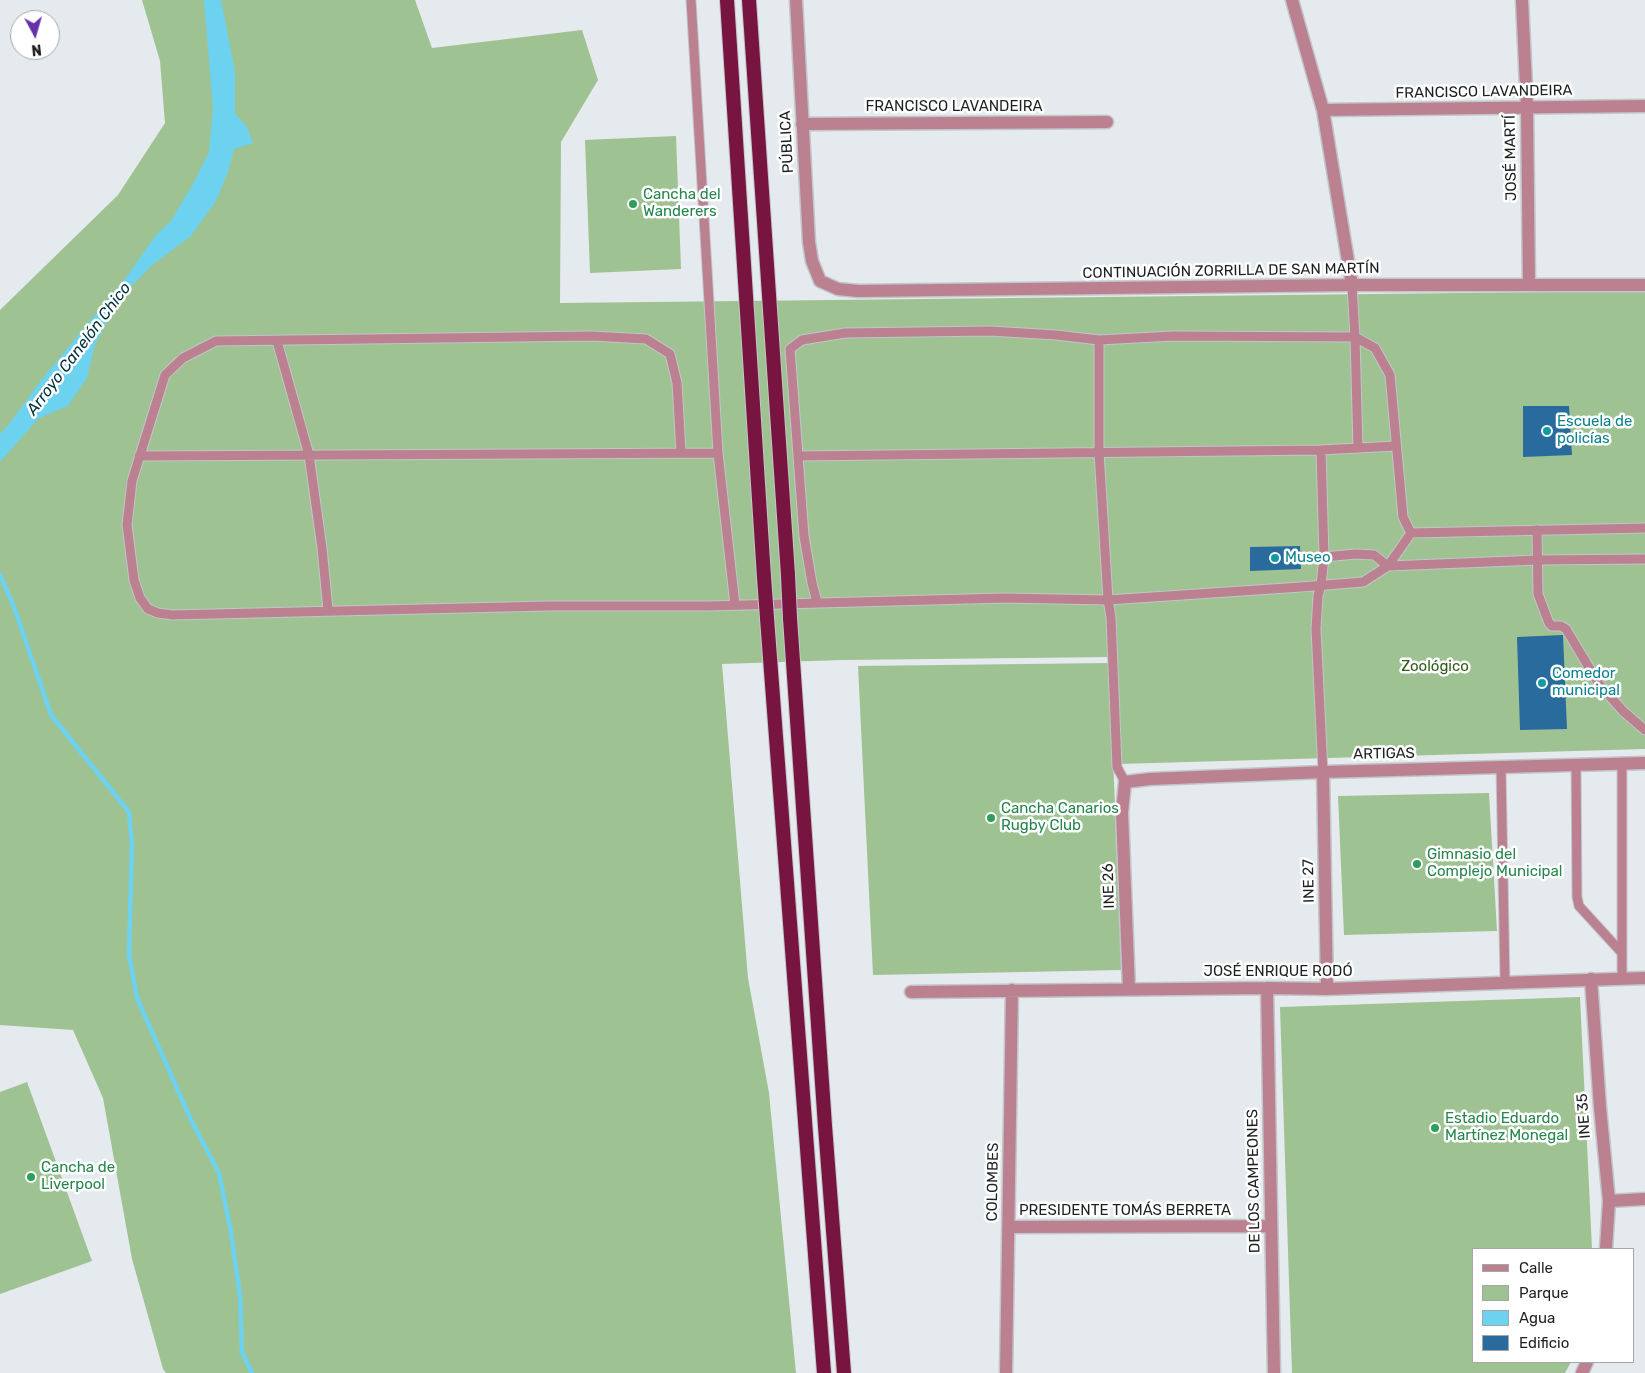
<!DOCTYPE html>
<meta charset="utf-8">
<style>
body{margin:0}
#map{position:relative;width:1645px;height:1373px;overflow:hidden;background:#e5eaee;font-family:Rubik,sans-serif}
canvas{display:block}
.legend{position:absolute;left:1472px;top:1248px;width:162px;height:115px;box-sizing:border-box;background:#fff;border:1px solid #a5a6a6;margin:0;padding:6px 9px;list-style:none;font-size:15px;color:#1e2021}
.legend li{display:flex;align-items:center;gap:10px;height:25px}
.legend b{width:25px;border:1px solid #a5a6a6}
.north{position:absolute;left:10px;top:10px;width:50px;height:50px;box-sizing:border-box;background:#fff;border:1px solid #a5a6a6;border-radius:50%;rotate:174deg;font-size:14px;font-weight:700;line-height:20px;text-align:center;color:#1e2021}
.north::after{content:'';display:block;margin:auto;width:18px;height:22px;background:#6731a8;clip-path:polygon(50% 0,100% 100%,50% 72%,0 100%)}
</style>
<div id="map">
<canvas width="1645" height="1373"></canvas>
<ul class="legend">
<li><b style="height:6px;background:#bb8191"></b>Calle</li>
<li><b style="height:14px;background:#9fc292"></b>Parque</li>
<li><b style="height:14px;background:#6cd2f0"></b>Agua</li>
<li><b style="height:14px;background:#296b9d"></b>Edificio</li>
</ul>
<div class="north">N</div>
</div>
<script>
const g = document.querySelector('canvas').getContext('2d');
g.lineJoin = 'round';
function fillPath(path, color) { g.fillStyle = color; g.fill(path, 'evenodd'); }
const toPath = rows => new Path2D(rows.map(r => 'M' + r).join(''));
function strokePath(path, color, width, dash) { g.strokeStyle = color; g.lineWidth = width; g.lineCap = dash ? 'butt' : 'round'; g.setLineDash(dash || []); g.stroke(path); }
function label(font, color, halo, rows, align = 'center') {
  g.font = font + ' Rubik,sans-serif'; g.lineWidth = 5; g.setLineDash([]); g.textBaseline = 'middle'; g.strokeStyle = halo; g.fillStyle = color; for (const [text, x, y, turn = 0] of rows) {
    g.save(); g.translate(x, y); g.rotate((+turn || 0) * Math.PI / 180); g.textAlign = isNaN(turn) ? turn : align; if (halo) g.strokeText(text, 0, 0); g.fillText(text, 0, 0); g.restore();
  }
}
fillPath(toPath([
 [142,0,415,0,432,48,582,30,598,80,561,142,560,303,1645,291,1645,749,1118,764,1112,657,842,660,722,664,748,978,769,1093,796,1373,166,1373,163,1369,132,1259,103,1098,73,1030,0,1025,0,310,118,195,165,123,160,61],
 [676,136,681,269,590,273,585,140],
 [1109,663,1122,970,873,975,858,666],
 [1489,793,1497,931,1344,935,1338,796],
 [1580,997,1592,1249,1474,1249,1474,1362,1571,1362,1565,1373,1292,1373,1280,1007],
 [27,1082,92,1261,0,1294,0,1092]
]), '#9fc292');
fillPath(toPath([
 [204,0,221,0,235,72,235,113,247,127,253,143,234,149,228,172,216,201,191,236,151,266,118,300,95,345,87,378,68,406,39,418,0,462,0,434,10,423,42,379,128,275,155,236,171,221,193,184,209,152,213,109]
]), '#6cd2f0');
strokePath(toPath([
 [0,575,14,607,51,715,129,812,132,844,129,954,137,998,191,1120,219,1173,231,1232,240,1296,242,1352,252,1373]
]), '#6cd2f0', 4.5);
fillPath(toPath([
 [1523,406,1569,406,1572,455,1523,457],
 [1300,546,1301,569,1250,571,1250,547],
 [1563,635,1567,729,1520,730,1517,637]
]), '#296b9d');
const service = toPath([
 [691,0,718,453,735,605],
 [1355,337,1375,348,1390,375,1403,517,1411,533],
 [1355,337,1358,448],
 [277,341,309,455,322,548,328,610],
 [1321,450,1324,557,1321,585,1318,596,1316,629,1323,772],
 [681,452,677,383,670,354,646,339,592,336,216,341,183,358,165,375,132,481,127,525,134,580,140,598,148,609,158,613,172,615,547,606,708,606,1005,598,1108,600,1301,587,1363,582,1388,566,1411,533],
 [139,456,718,453],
 [798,456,1321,450,1396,446],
 [1537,530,1538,594,1549,623,1552,626,1561,626,1566,629,1599,684,1623,711,1645,730],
 [1411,533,1645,528],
 [1324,557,1356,554,1374,555,1388,566,1538,560,1645,559],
 [817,602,812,583,804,536,790,349,802,340,845,333,990,331,1056,335,1099,340],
 [1576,765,1577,897,1579,906,1622,953],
 [1501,768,1505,982],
 [1125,782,1117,767,1111,617,1108,600,1099,452,1099,340,1173,336,1355,337,1352,285],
 [1622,978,1622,764]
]);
const minor = toPath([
 [796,0,809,242,812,261,820,281,838,289,858,291,1352,285,1645,285],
 [1292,0,1323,110,1352,285],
 [1522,0,1527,107,1529,285],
 [1323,110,1645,106],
 [802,124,1107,122],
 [1323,772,1327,989],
 [1591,979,1600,1107,1609,1201,1606,1249],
 [1267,988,1274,1373],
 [1129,989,1122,813,1125,782,1150,779,1323,772,1645,763],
 [911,992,1267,988,1327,989,1645,978],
 [1609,1201,1645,1199],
 [1009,1227,1271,1226],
 [1006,1373,1012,990],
 [1582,1373,1587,1362]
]);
const trunk = toPath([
 [727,0,764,577],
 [749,0,788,575],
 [767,618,824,1373],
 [790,618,825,1126,844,1373]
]);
strokePath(service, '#c1c6c9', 11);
strokePath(minor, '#c1c6c9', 15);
strokePath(trunk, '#c1c6c9', 16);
strokePath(service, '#bb8191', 9);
strokePath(minor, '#bb8191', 12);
strokePath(trunk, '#781440', 14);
const trunkBridge = toPath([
 [788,575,790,618],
 [764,577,767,618]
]);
strokePath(trunkBridge, '#c1c6c9', 16, []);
strokePath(trunkBridge, '#781440', 14);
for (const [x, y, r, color] of [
 [633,204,5,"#2e9e5b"],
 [1547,431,5,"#0f9aa8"],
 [1275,558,5,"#0f9aa8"],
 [1542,683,5,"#0f9aa8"],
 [991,818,5,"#2e9e5b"],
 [1417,864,5,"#2e9e5b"],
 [1435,1128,5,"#2e9e5b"],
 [31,1177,5,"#2e9e5b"]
]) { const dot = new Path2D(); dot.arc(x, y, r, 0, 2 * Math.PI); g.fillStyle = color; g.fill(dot); strokePath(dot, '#fff', 2); }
label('15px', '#1e2021', '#fff', [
 ["FRANCISCO LAVANDEIRA",1484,92,-1],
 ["FRANCISCO LAVANDEIRA",954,107],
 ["PÚBLICA",787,142,-93],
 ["JOSÉ MARTÍ",1511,158,-91],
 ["CONTINUACIÓN ZORRILLA DE SAN MARTÍN",1231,271,-1],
 ["ARTIGAS",1384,754,-1],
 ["INE 27",1309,881,-91],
 ["INE 26",1109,886,-92],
 ["JOSÉ ENRIQUE RODÓ",1278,972],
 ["INE 35",1584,1116,-94],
 ["DE LOS CAMPEONES",1254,1181,-91],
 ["COLOMBES",993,1182,-89],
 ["PRESIDENTE TOMÁS BERRETA",1125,1211]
]);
label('15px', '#27864d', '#fff', [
 ["Cancha del",643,195],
 ["Wanderers",643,212],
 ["Cancha Canarios",1001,809],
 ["Rugby Club",1001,826],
 ["Gimnasio del",1427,855],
 ["Complejo Municipal",1427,872],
 ["Estadio Eduardo",1445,1119],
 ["Martínez Monegal",1445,1136],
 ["Cancha de",41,1168],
 ["Liverpool",41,1185]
], 'left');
label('15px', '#0d838f', '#fff', [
 ["Escuela de",1557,422],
 ["policías",1557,439],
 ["Museo",1285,558],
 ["Comedor",1552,674],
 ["municipal",1552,691]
], 'left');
label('15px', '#305c1b', '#fff', [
 ["Zoológico",1435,667]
]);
label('italic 16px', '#00313d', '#fff', [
 ["Arroyo Canelón Chico",79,349,-53]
]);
</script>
